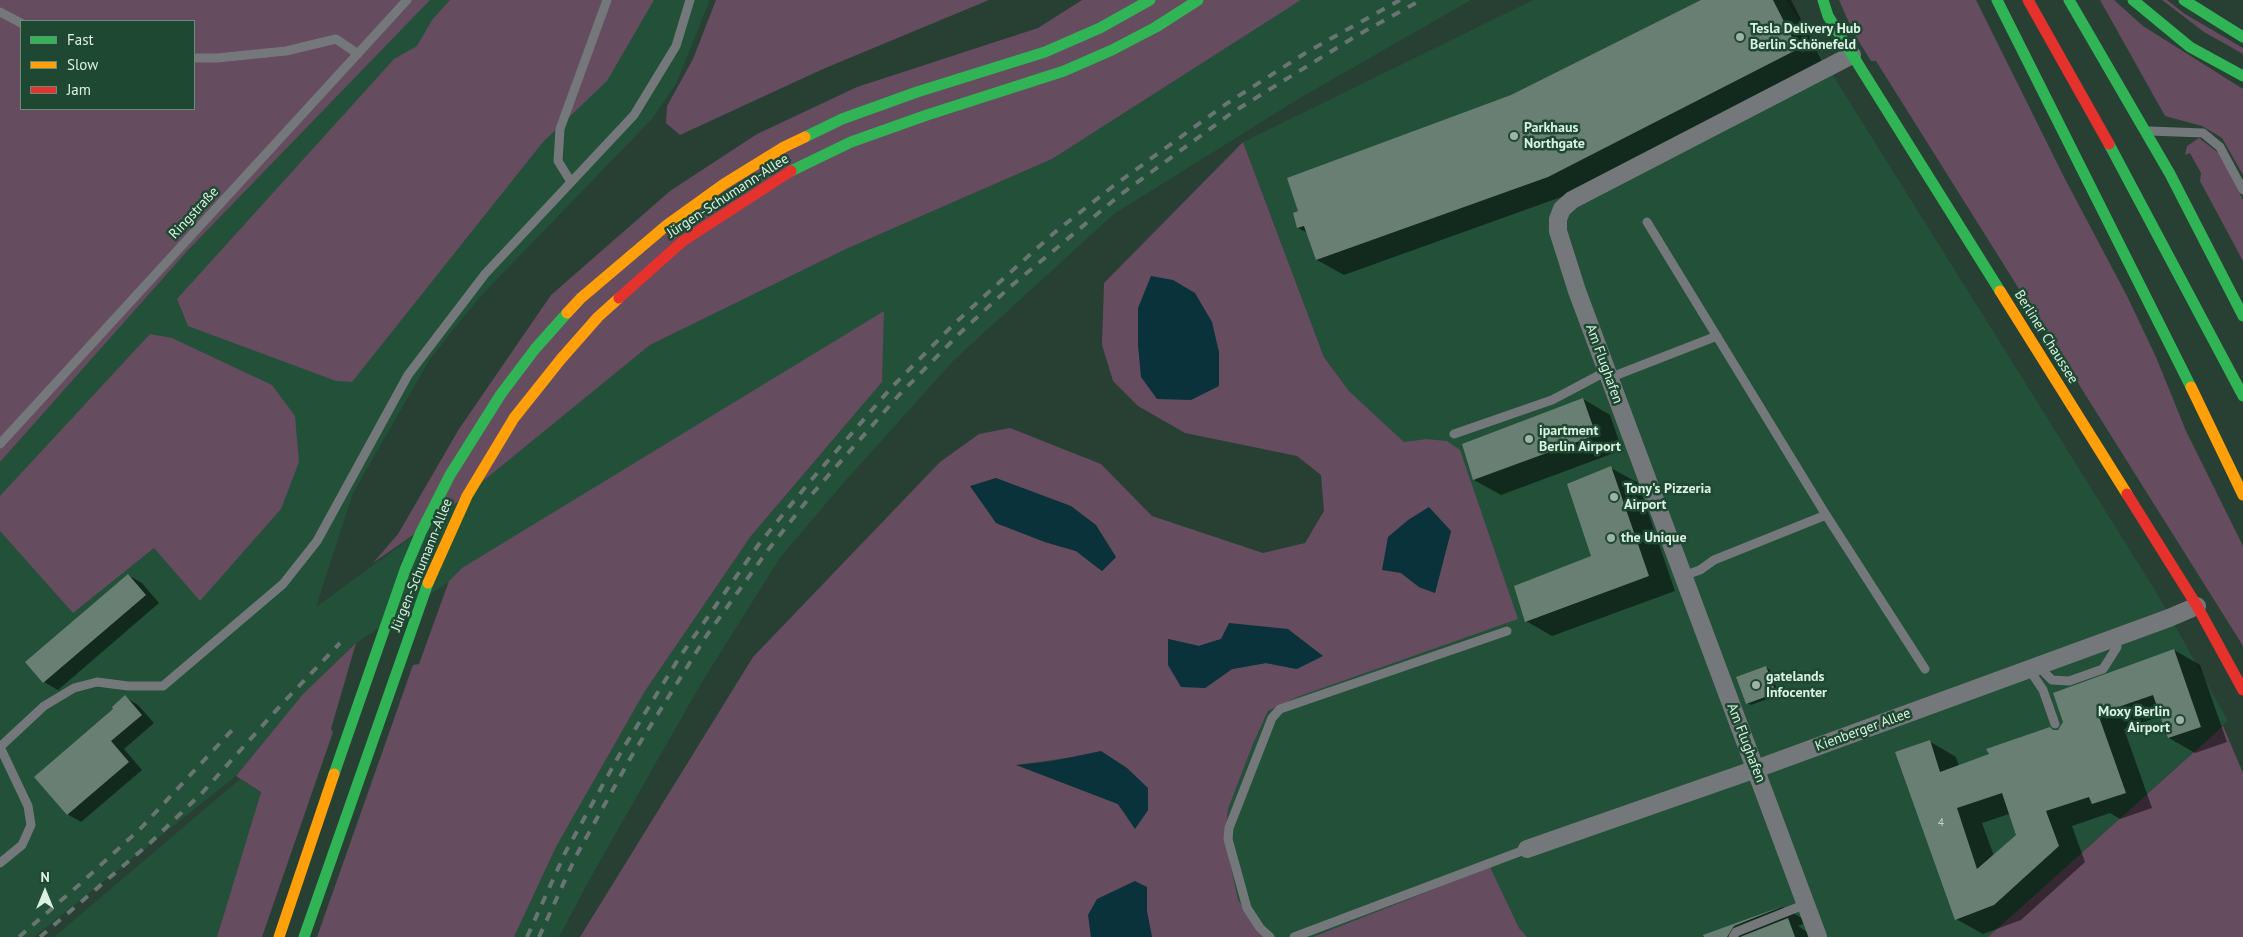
<!DOCTYPE html>
<meta charset="utf-8">
<style>
body{margin:0}
#map{position:relative;width:2243px;height:937px;overflow:hidden;background:#283f33;font-family:"PT Sans",sans-serif}
canvas{display:block}
.legend{position:absolute;left:20px;top:20px;width:175px;height:90px;box-sizing:border-box;background:#1f4832;border:1px solid #6a8c79;margin:0;padding:6px 9px;list-style:none;font-size:15px;color:#dbf1e3}
.legend li{display:flex;align-items:center;gap:10px;height:25px}
.legend b{width:25px;border:1px solid #6a8c79}
.north{position:absolute;left:20px;top:867px;width:50px;height:50px;-webkit-text-stroke:4px #1f4832;paint-order:stroke;rotate:0deg;font-size:14px;font-weight:700;line-height:20px;text-align:center;color:#dbf1e3}
.north::after{content:'';display:block;margin:auto;width:18px;height:22px;background:#dbf1e3;clip-path:polygon(50% 0,100% 100%,50% 72%,0 100%)}
</style>
<div id="map">
<canvas width="2243" height="937"></canvas>
<ul class="legend">
<li><b style="height:6px;background:#30b455"></b>Fast</li>
<li><b style="height:6px;background:#ff9f0a"></b>Slow</li>
<li><b style="height:6px;background:#e5322d"></b>Jam</li>
</ul>
<div class="north">N</div>
</div>
<script>
const g = document.querySelector('canvas').getContext('2d');
g.lineJoin = 'round';
function fillPath(path, color) { g.fillStyle = color; g.fill(path, 'evenodd'); }
const toPath = rows => new Path2D(rows.map(r => 'M' + r).join(''));
function strokePath(path, color, width, dash) { g.strokeStyle = color; g.lineWidth = width; g.lineCap = dash ? 'butt' : 'round'; g.setLineDash(dash || []); g.stroke(path); }
function label(font, color, halo, rows, align = 'center') {
  g.font = font + ' "PT Sans",sans-serif'; g.lineWidth = 5; g.setLineDash([]); g.textBaseline = 'middle'; g.strokeStyle = halo; g.fillStyle = color; for (const [text, x, y, turn = 0] of rows) {
    g.save(); g.translate(x, y); g.rotate((+turn || 0) * Math.PI / 180); g.textAlign = isNaN(turn) ? turn : align; if (halo) g.strokeText(text, 0, 0); g.fillText(text, 0, 0); g.restore();
  }
}
fillPath(toPath([
 [0,0,710,0,676,84,652,119,479,298,430,359,353,493,316,607,439,517,650,345,846,249,1052,159,1301,0,1471,0,1300,98,1114,214,954,360,840,487,780,558,702,682,596,868,559,937,514,937,556,847,645,691,751,536,882,382,462,568,449,582,356,643,303,694,236,776,34,937,0,937],
 [21,21,194,21,194,109,21,109],
 [1533,0,1786,0,2158,595,2228,721,1988,937,1527,937,1519,928,1490,868,1313,937,1265,937,1238,900,1225,839,1228,809,1253,743,1268,711,1300,696,1426,439,1404,442,1349,391,1324,356,1243,142],
 [240,779,261,792,217,937,54,937]
]), '#225038');
fillPath(toPath([
 [0,0,430,0,189,249,0,462],
 [21,21,194,21,194,109,21,109],
 [450,0,654,0,607,81,543,142,352,382,336,381,188,326,177,299,394,59,417,46,432,20],
 [716,0,989,0,823,69,680,135,666,123,667,106,693,59],
 [1082,0,1301,0,1052,159,846,249,650,345,439,517,373,563,398,534,459,429,551,295,670,191,757,134,857,87,1038,28],
 [1839,0,1976,0,2065,179,2127,296,2156,357,2186,431,2243,546,2243,646,1876,61,1871,61,1853,32],
 [2100,0,2114,0,2143,26,2243,89,2243,175,2222,138,2202,126,2165,116],
 [2162,0,2167,0,2185,14,2243,48,2243,54,2204,32],
 [2199,138,2220,154,2243,200,2243,261,2200,181,2201,173,2190,153,2185,155,2187,146],
 [1243,142,1324,357,1349,391,1404,442,1426,439,1447,441,1460,450,1518,619,1300,696,1268,711,1253,744,1228,809,1225,839,1238,900,1265,937,580,937,753,657,940,462,979,434,1010,428,1101,464,1152,516,1263,553,1305,543,1324,511,1321,475,1297,456,1185,433,1138,406,1113,381,1102,345,1104,283],
 [996,523,1116,557,1102,571,1076,551,1045,542],
 [1451,531,1435,593,1419,587,1401,573],
 [1168,639,1199,646,1221,639,1297,669,1266,663,1232,669,1205,688],
 [1074,757,1148,810,1135,828,1118,804,1018,765],
 [884,311,882,382,751,536,645,691,556,847,514,937,317,937,413,665,419,664,449,581,462,568],
 [150,334,172,338,272,385,295,416,299,462,281,509,200,601,154,548,73,613,0,531,0,496],
 [356,643,331,729,333,732,262,937,217,937,261,792,236,776,303,694],
 [2223,726,2243,773,2243,937,1988,937],
 [1490,867,1519,928,1527,937,1313,937]
]), '#654c5e');
fillPath(toPath([
 [1151,276,1173,280,1195,293,1212,322,1219,352,1219,386,1191,400,1157,399,1141,377,1138,345,1138,308],
 [996,478,1071,506,1096,525,1116,557,1102,571,1076,551,1045,542,996,523,970,486],
 [1429,507,1451,531,1435,593,1419,587,1401,573,1382,570,1388,537,1408,520],
 [1229,623,1288,629,1323,656,1297,669,1266,663,1232,669,1205,688,1181,687,1168,665,1168,639,1199,646,1221,639],
 [1101,751,1127,768,1148,788,1148,810,1135,829,1118,804,1016,765,1048,762],
 [1135,881,1147,887,1147,911,1152,937,1091,937,1088,915,1097,899]
]), '#09323a');
fillPath(toPath([
 [1703,0,1791,0,1824,65,1575,192,1344,275,1317,260,1308,233,1298,228,1511,96],
 [1583,399,1610,415,1622,450,1501,495,1474,480],
 [1611,468,1638,483,1675,591,1552,636,1526,621,1593,557],
 [128,575,142,583,159,603,58,690,44,682],
 [2174,650,2200,665,2227,742,2195,753,2169,738,2161,716,2124,729,2152,808,2120,819,2110,813,2072,826,2085,862,2021,920,1983,934,1956,919,1929,741,1956,757,1959,766,2058,731],
 [2009,814,2018,835,1994,856,1982,823],
 [1766,667,1770,670,1779,695,1751,705,1747,703],
 [125,697,138,705,154,723,124,749,142,770,81,822,67,814,115,709],
 [1783,907,1808,922,1798,926,1815,937,1703,937]
]), '#0007');
fillPath(toPath([
 [1701,0,1773,0,1798,49,1548,177,1316,260,1304,226,1297,228,1293,213,1298,211,1287,178,1511,95],
 [1583,398,1596,435,1473,480,1462,444],
 [1611,466,1649,576,1525,622,1514,586,1591,556,1567,484],
 [128,574,146,595,43,683,25,662],
 [2174,649,2201,727,2168,738,2153,695,2098,714,2126,793,2092,804,2089,797,2046,811,2059,846,1994,905,1955,920,1895,752,1930,740,1940,772,1989,754,1986,749,2050,727,2053,730,2058,730,2063,722,2053,693],
 [2002,793,2016,835,1977,869,1957,808],
 [1766,666,1776,693,1746,704,1736,677],
 [125,695,142,715,111,741,129,762,67,815,34,777,113,709,112,707],
 [1783,906,1734,926,1727,937,1704,937,1703,935],
 [1788,918,1795,937,1740,937]
]), '#6a7f73');
strokePath(toPath([
 [0,12,21,23],
 [194,58,217,58,286,51,336,39,358,54],
 [2150,131,2203,133,2220,147,2243,190],
 [571,182,558,161,560,129,607,0],
 [1647,222,1826,515,1925,669],
 [1609,378,1717,336],
 [1454,434,1552,400,1607,371],
 [0,444,407,0],
 [1683,576,1700,570,1714,560,1826,515],
 [2041,665,2044,672,2052,680,2069,681,2103,669,2117,647,2114,638],
 [2029,669,2043,690,2055,724],
 [0,747,44,706,74,688,97,682,128,686,163,686,283,584,317,541,408,375,485,274,634,115,676,46,690,0],
 [0,863,22,845,31,825,28,806,0,747],
 [1270,937,1260,928,1247,908,1228,839,1229,828,1272,718,1280,709,1507,631],
 [1294,937,1527,849],
 [1733,937,1736,932,1806,904]
]), '#74787b', 9);
strokePath(toPath([
 [1527,849,1756,769,2169,618,2197,606],
 [1818,937,1577,291,1558,231,1558,219,1562,209,1572,200,1852,55]
]), '#74787b', 18);
strokePath(toPath([
 [1823,0,1828,16,2000,291],
 [1997,0,2191,387],
 [2069,0,2170,174,2243,316],
 [2133,0,2190,47,2243,76],
 [2184,0,2243,37],
 [805,137,842,119,917,92,1045,52,1100,28,1150,0],
 [2109,144,2243,396],
 [791,171,851,142,927,115,1064,71,1112,50,1156,27,1198,0],
 [334,774,405,570,421,532,450,475,501,394,535,349,567,313],
 [304,937,428,583]
]), '#30b455', 11);
strokePath(toPath([
 [2000,291,2127,494],
 [567,313,581,298,667,225,724,184,784,147,805,137],
 [2191,387,2243,495],
 [428,583,467,496,514,418,561,359,598,317,619,298],
 [279,937,334,774]
]), '#ff9f0a', 11);
strokePath(toPath([
 [2028,0,2109,144],
 [619,298,683,241,791,171],
 [2127,494,2197,606,2243,690]
]), '#e5322d', 11);
strokePath(toPath([
 [19,937,80,884,141,828,234,728],
 [40,937,150,843,202,793,281,705,340,643],
 [527,937,565,853,621,752,679,658,759,544,807,485,891,388,954,324,1003,279,1054,233,1112,187,1226,104,1307,52,1400,0],
 [539,937,576,856,631,757,707,635,768,550,813,493,899,395,961,332,1010,287,1120,195,1233,112,1356,36,1421,0]
]), '#697572', 4, [9, 9]);
for (const [x, y, r, color] of [
 [1740,37,5,"#9cb3a5"],
 [1514,136,5,"#9cb3a5"],
 [1529,439,5,"#9cb3a5"],
 [1614,497,5,"#9cb3a5"],
 [1611,538,5,"#9cb3a5"],
 [1756,685,5,"#9cb3a5"],
 [2180,720,5,"#9cb3a5"]
]) { const dot = new Path2D(); dot.arc(x, y, r, 0, 2 * Math.PI); g.fillStyle = color; g.fill(dot); strokePath(dot, '#1f4832', 2); }
label('11px', '#bfd4c7', null, [
 ["4",1941,823]
]);
label('bold 14px', '#dbf1e3', '#1f4832', [
 ["Tesla Delivery Hub",1750,29],
 ["Berlin Schönefeld",1750,45],
 ["Parkhaus",1524,128],
 ["Northgate",1524,144],
 ["ipartment",1539,431],
 ["Berlin Airport",1539,447],
 ["Tony's Pizzeria",1624,489],
 ["Airport",1624,505],
 ["the Unique",1621,538],
 ["gatelands",1766,677],
 ["Infocenter",1766,693],
 ["Moxy Berlin",2170,712,"right"],
 ["Airport",2170,728,"right"]
], 'left');
label('14px', '#dbf1e3', '#1f4832', [
 ["Jürgen-Schumann-Allee",728,196,-33],
 ["Ringstraße",194,213,-47],
 ["Berliner Chaussee",2046,337,58],
 ["Am Flughafen",1604,364,70],
 ["Jürgen-Schumann-Allee",422,565,-68],
 ["Kienberger Allee",1863,730,-20],
 ["Am Flughafen",1746,743,69]
]);
</script>
